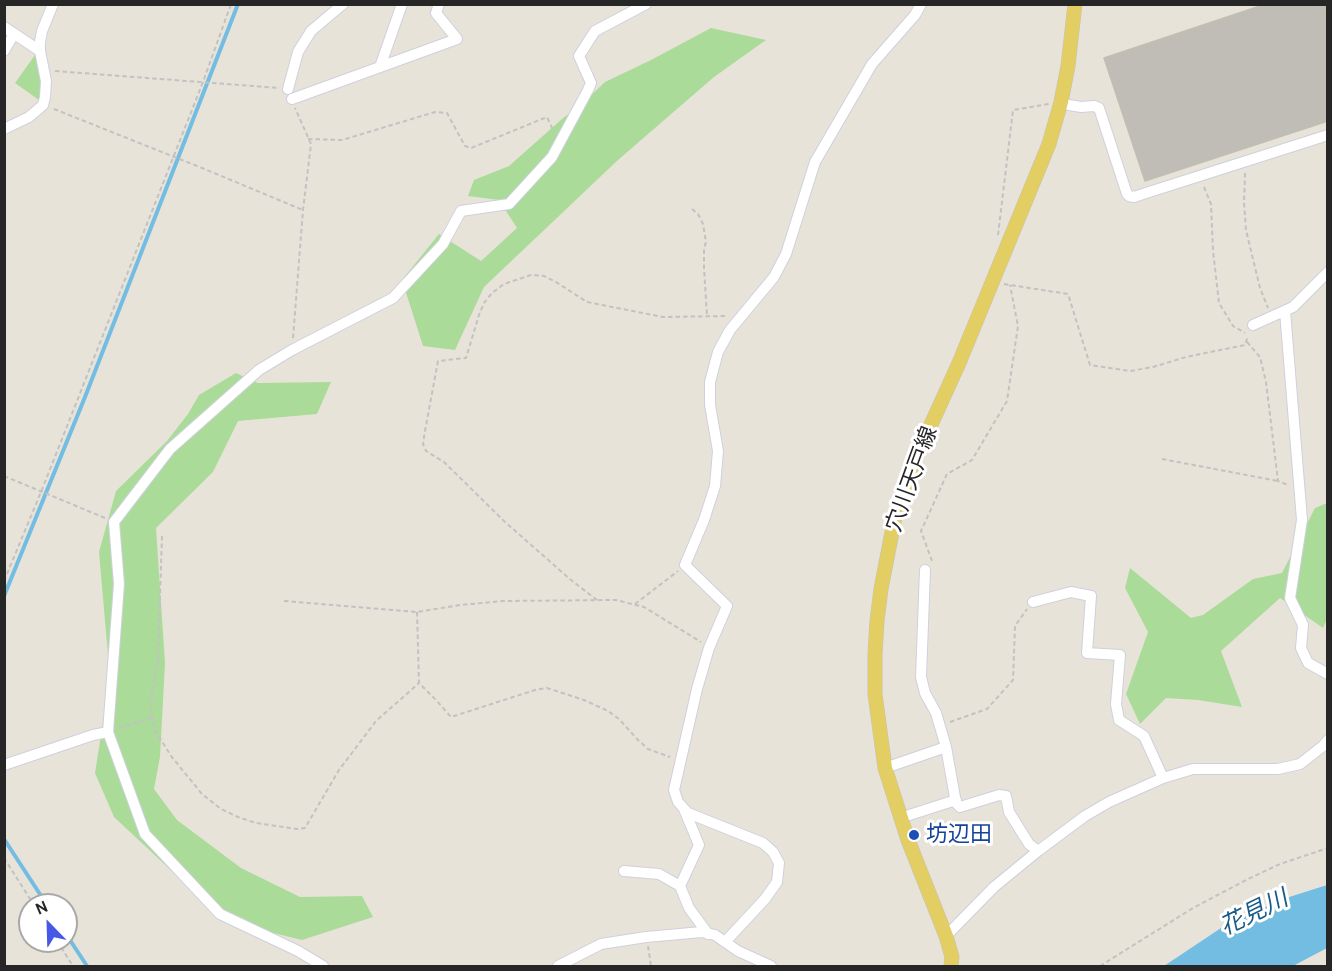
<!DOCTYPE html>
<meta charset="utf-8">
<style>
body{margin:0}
#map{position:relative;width:1332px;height:971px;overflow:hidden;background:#e8e3d9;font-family:Cabin,sans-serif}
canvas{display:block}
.frame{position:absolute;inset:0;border:6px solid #262626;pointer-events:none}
.north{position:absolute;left:18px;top:893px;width:60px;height:60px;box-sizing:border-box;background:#fff;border:2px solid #a8a8a8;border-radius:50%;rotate:337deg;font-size:16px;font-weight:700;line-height:24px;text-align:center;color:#262626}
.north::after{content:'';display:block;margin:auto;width:21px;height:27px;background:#4558e8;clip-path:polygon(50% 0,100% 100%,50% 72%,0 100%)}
</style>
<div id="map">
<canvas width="1332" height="971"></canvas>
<div class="frame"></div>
<div class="north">N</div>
</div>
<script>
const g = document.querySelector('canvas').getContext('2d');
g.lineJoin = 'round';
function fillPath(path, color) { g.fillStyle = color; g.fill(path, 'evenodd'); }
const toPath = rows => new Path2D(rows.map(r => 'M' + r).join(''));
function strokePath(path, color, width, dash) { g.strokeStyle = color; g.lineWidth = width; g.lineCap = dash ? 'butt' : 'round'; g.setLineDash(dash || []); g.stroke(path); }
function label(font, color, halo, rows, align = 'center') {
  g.font = font + ' Cabin,"Noto Sans JP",sans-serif'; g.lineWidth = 6; g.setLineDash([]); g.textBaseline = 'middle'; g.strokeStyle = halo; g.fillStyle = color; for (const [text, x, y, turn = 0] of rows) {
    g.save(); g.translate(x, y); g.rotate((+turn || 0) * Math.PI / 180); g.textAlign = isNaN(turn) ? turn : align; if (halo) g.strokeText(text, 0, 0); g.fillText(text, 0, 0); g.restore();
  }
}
fillPath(toPath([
 [711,28,766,40,714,77,618,160,484,287,455,350,423,346,402,280,439,234,481,261,517,228,499,200,468,196,474,180,509,166,562,119,586,100,605,82,651,60],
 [35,55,38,63,41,77,41,89,39,100,15,83],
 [236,373,258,383,331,382,317,414,238,421,213,472,156,528,165,663,160,757,154,789,177,820,241,868,300,897,362,896,373,917,302,940,245,926,175,874,114,817,95,773,110,678,99,552,116,491,167,441,188,414,199,395],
 [1327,503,1327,619,1323,628,1280,598,1221,651,1242,707,1198,700,1166,698,1140,724,1126,694,1148,632,1125,588,1130,568,1191,618,1203,615,1253,579,1282,573,1315,508]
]), '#abdb99');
fillPath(toPath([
 [1327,885,1327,948,1293,966,1164,966,1224,926,1283,899]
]), '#74bde2');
strokePath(toPath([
 [4,596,85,397,238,4],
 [4,839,47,905],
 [66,934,87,966]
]), '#74bde2', 4);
const building = toPath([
 [1266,4,1328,4,1328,121,1145,181,1104,58,1266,4]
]);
fillPath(building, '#c0bcb6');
strokePath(building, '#c3beb3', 1.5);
const minor = toPath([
 [4,27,40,51],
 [4,51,14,34],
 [380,67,457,39,436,13,439,4],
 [288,89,298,52,311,31,343,4],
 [292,99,380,67,402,4],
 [1061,102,1069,105,1081,107,1094,106,1099,108,1127,194,1129,196,1134,197,1146,193,1328,135],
 [4,129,29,117,43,105,45,97,46,81,40,51,40,42,42,31,53,4],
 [1285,311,1302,520,1290,598,1303,625,1301,648,1308,663,1328,674],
 [1253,325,1293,307,1328,272],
 [925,570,921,677,925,693,936,713,946,747],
 [1033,602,1071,592,1091,596,1087,653,1120,655,1116,704,1119,720,1144,736,1163,778],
 [4,765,93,735,108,732],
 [885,768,946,747,956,803,960,807,999,795,1006,796,1009,812,1029,844,1038,851],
 [900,818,956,800],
 [624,871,659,874,680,886,689,908,708,934],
 [680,886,699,845,684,809],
 [946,936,994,887,1038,851,1085,816,1109,802,1163,778,1193,769,1278,769,1300,764,1323,746,1328,740],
 [725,942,765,899,777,882,779,863,773,852,763,843,688,813,678,802,674,790,697,689,709,648,727,606,685,565,704,520,715,486,718,451,710,405,710,382,718,352,730,330,774,277,786,254,815,162,872,64,915,15,921,4],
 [323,966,298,951,220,914,145,834,108,732,119,584,114,522,170,449,259,370,292,350,393,298,443,244,461,211,509,204,552,157,588,90,591,83,579,56,595,31,646,4],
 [558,966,601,944,646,937,702,932,715,935,738,951,771,966]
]);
const major = toPath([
 [951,966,952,957,946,936,908,840,885,768,875,694,875,654,877,621,881,589,895,517,906,483,914,462,959,363,1049,144,1061,102,1068,66,1075,4]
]);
strokePath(minor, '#ced0de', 12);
strokePath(major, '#c2c2c2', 15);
strokePath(toPath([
 [55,71,279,88],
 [54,109,202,168,303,210],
 [308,139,342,140,435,112,447,113,465,146,471,148,547,117,553,130],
 [1245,173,1244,203,1246,230,1260,288,1268,308],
 [1204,187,1211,204,1213,251,1219,303,1233,326,1245,333],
 [692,209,698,214,703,224,706,242,704,249,704,268,707,316],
 [998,235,1013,110,1049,104],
 [1004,284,1068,294,1090,365,1130,371,1153,367,1186,357,1245,345,1248,336],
 [293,338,303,210,311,144,295,108],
 [1247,342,1260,357,1266,382,1278,481,1288,485],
 [1162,459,1278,481],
 [4,476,105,518],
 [162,536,158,656,150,705,152,717,155,730,171,756,202,794,221,809,238,817,256,823,297,829,305,828,339,770,376,721,419,683],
 [932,561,921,531,947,474,972,460,1007,401,1018,326,1010,285],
 [4,581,41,492,203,82,231,4],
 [597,600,571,580,505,522,444,462,426,451,423,444,425,431,438,361,466,358,479,315,484,303,492,293,504,284,531,275,544,276,556,282,587,302,663,317,727,316],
 [284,601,417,612,460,605,504,601,616,600,644,607,701,642],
 [635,604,678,571],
 [417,612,419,683,436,700,451,717,535,690,547,688,584,700,608,711,619,719,638,740,648,749,670,757],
 [950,722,987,709,1013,680,1015,626,1027,609],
 [119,728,151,718],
 [4,858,34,905],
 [57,941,73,966],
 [648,946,651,966],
 [1100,966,1193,908,1248,879,1280,864,1328,848]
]), '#c2c2c2', 2, [4.5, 3]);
strokePath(minor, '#fff', 10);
strokePath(major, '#e3ce63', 14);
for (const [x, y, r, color] of [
 [914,835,6,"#1a4fb4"]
]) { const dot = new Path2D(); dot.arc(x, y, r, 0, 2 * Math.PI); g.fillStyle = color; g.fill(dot); strokePath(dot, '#fff', 2); }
label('22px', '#262626', '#fff', [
 ["穴川天戸線",912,479,-70]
]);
label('22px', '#164399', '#fff', [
 ["坊辺田",926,835]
], 'left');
label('italic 24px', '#185a88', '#fff', [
 ["花見川",1254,913,-26]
]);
</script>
